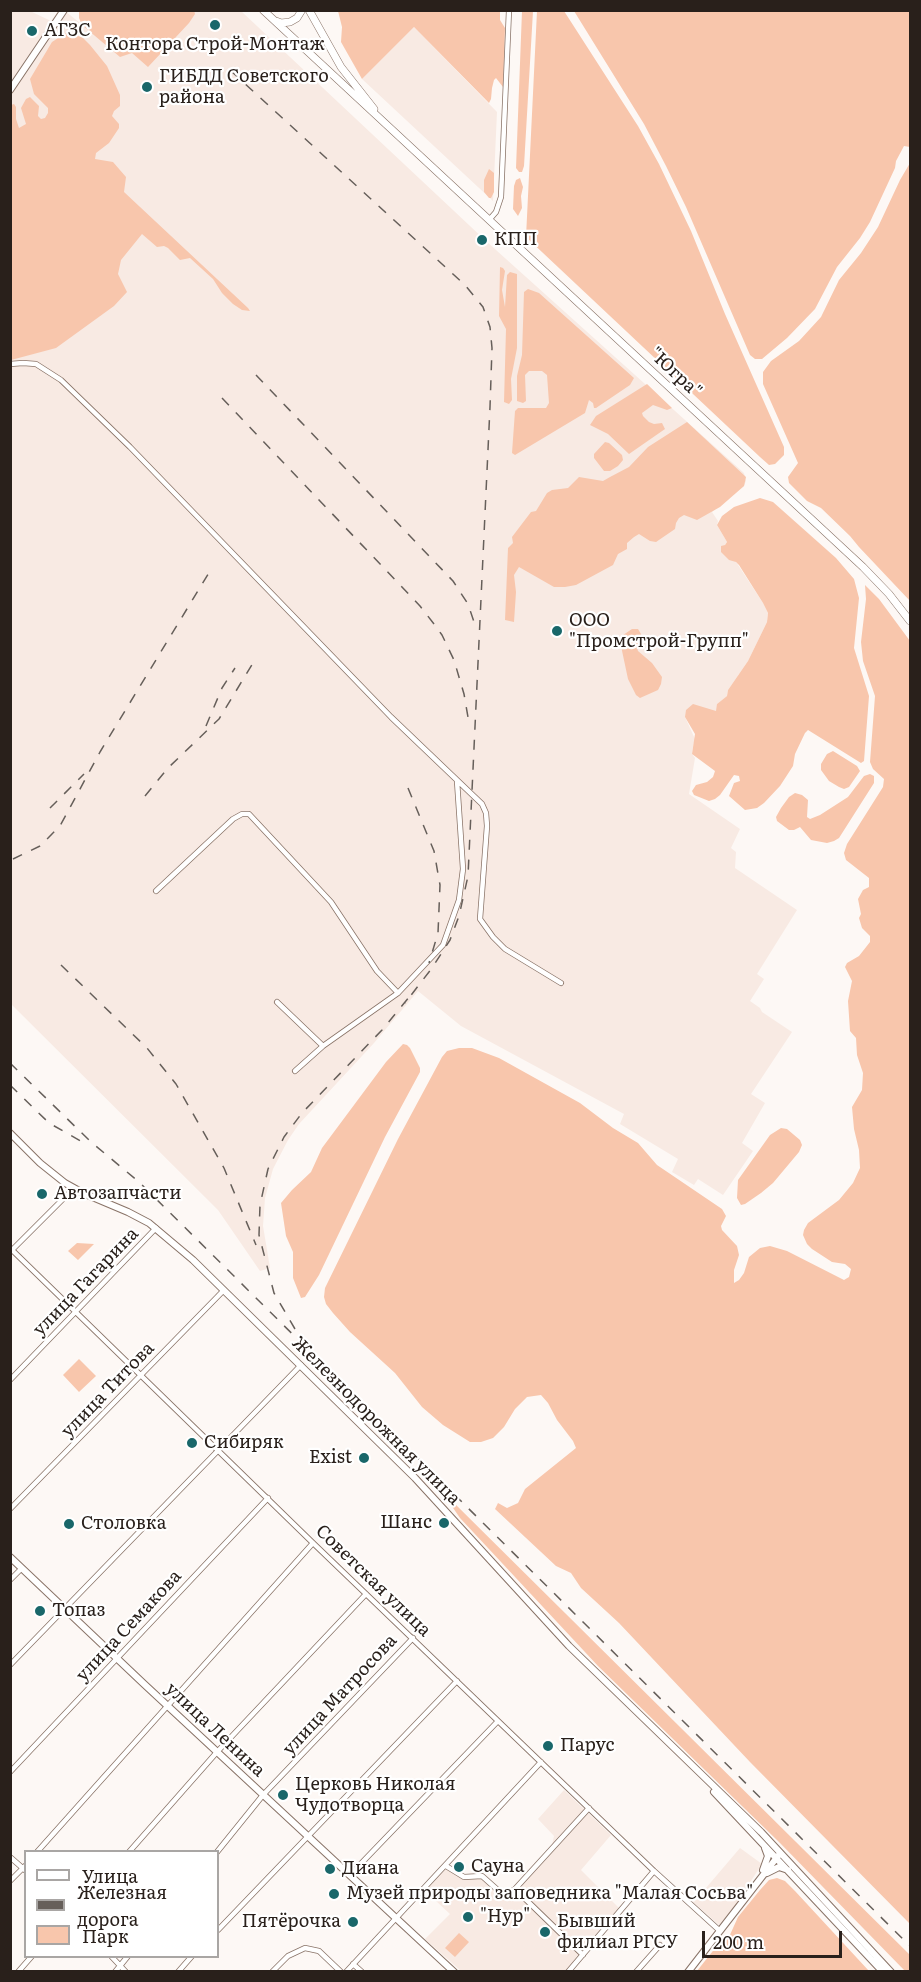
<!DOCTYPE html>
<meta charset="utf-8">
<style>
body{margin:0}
#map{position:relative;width:921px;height:1982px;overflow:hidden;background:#fdf8f5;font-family:Literata,serif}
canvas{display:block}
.frame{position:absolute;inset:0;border:12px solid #29201b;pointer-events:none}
.legend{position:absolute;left:24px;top:1850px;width:195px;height:108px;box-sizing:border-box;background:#fff;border:2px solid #a9a6a4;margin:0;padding:8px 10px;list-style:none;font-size:18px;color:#29201b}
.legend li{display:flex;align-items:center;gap:12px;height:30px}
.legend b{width:30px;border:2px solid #a9a6a4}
.scale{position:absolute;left:702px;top:1931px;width:140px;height:27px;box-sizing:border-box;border:3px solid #29201b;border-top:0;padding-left:8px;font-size:18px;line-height:21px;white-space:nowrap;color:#29201b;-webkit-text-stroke:4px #fff;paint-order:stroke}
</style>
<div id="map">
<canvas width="921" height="1982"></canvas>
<div class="frame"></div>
<ul class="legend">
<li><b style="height:8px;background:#fff"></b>Улица</li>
<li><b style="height:8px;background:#665f5a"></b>Железная дорога</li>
<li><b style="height:16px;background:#f8c6ac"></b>Парк</li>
</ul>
<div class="scale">200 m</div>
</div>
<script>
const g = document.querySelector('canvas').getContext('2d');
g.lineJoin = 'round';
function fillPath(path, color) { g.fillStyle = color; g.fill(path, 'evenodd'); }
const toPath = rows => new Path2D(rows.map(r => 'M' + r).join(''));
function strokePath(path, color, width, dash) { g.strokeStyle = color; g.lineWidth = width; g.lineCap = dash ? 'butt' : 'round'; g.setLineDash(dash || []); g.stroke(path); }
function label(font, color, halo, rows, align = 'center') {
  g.font = font + ' Literata,serif'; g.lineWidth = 4.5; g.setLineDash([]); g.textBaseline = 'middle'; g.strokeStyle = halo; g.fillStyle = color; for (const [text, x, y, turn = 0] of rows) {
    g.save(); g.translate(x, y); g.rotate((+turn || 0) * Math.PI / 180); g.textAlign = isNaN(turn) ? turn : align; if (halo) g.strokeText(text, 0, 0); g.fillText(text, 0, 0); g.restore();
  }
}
fillPath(toPath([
 [10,11,30,11,51,21,58,11,65,11,80,23,89,11,241,11,486,241,744,473,746,481,744,486,712,512,718,521,717,525,727,542,725,545,763,603,768,613,767,622,748,661,728,690,727,696,717,704,717,711,685,717,695,739,693,747,692,754,695,758,689,794,740,829,731,848,736,852,735,868,797,910,757,974,764,979,750,1001,760,1008,762,1012,792,1032,751,1094,765,1103,742,1143,753,1151,723,1195,698,1179,694,1185,672,1172,678,1159,620,1124,624,1114,461,1026,418,991,374,1043,299,1124,288,1140,273,1169,265,1198,263,1226,270,1268,260,1271,218,1210,11,1004],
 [414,27,497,112,493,201,362,79],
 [564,1790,611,1835,581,1870,621,1910,569,1971,461,1971,425,1939,450,1914,423,1889,446,1866,460,1876,480,1876,504,1893,513,1887,552,1845,554,1836,538,1819],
 [740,1848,762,1864,734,1907,719,1925,692,1901,694,1902]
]), '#f8eae3');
fillPath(toPath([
 [79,11,194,10,195,14,189,23,148,67,132,53,120,57,82,25,79,18],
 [338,11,500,11,500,20,505,28,503,87,496,78,494,80,492,88,491,99,489,103,414,27,362,79,341,42,342,27],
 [522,11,533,11,524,166,522,172,519,172,516,168],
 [537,11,564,11,638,126,659,164,691,231,725,314,784,447,784,455,775,464,769,465,760,457,526,237],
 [574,11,910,11,910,147,904,146,896,161,895,168,870,222,860,238,837,267,815,309,787,338,762,359,755,359,750,355,686,207,666,166,644,124],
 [66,33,82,37,90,45,107,66,120,95,120,106,114,111,112,116,119,124,119,128,109,143,96,153,95,159,113,162,126,177,124,192,248,308,250,311,242,310,233,304,222,293,213,279,190,258,180,260,168,248,164,246,157,247,142,234,121,260,118,274,127,292,114,306,56,348,11,360,11,105,14,104,16,107,16,119,19,128,26,124,21,108,26,99,30,97,39,106,38,116,41,119,45,118,48,113,48,108,34,94,30,79,52,42],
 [910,163,910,601,859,547,850,536,821,508,807,501,789,483,788,477,798,463,763,384,763,372,771,361,799,341,821,317,839,280,861,253,878,227,900,180],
 [489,169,494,173,494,192,491,198,489,198,484,192,484,180],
 [520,178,523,187,521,196,522,208,518,216,513,209,514,186,516,180],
 [500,267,503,268,505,271,502,290,505,307,507,275,510,272,517,274,517,348,511,379,512,400,509,404,504,402,506,329,499,316],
 [528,289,539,293,634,378,630,385,596,408,594,408,593,403,589,400,585,413,515,455,512,453,515,411,518,408,546,408,549,403,547,375,542,371,529,371,525,375,526,401,523,403,517,401,517,376,522,355,524,292],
 [647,384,672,408,667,410,653,405,642,413,643,416,649,422,654,424,662,423,665,429,629,454,608,434,590,425,596,416],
 [687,422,746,477,744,486,720,507,697,520,684,515,679,518,676,523,675,529,656,542,650,541,639,534,634,537,627,543,627,549,618,554,613,565,576,585,565,587,554,587,519,567,514,575,516,592,514,622,505,620,508,548,513,543,512,537,531,512,536,511,547,493,552,490,568,488,579,477,603,481,610,477,629,467,648,447],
 [605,442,609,443,622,455,623,460,618,466,610,471,604,471,594,458,594,454],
 [760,498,773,502,836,558,854,579,859,598,854,648,869,696,864,761,861,763,808,730,805,733,795,754,793,766,780,786,764,803,757,808,745,810,729,796,734,783,740,781,739,776,734,775,720,795,715,799,709,801,694,795,692,791,696,785,707,782,713,777,715,771,692,754,695,734,685,717,686,710,693,704,716,711,717,704,727,696,728,690,748,661,767,622,768,613,763,603,739,565,736,562,729,560,721,552,721,546,725,545,727,542,717,525,722,516,734,507],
 [865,585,879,599,910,641,910,1924,750,1762,619,1623,581,1588,571,1573,556,1566,495,1509,498,1503,507,1508,518,1503,525,1489,576,1448,573,1441,557,1420,548,1403,541,1395,527,1397,515,1409,504,1427,493,1438,481,1442,470,1442,443,1425,422,1407,395,1373,350,1332,333,1313,326,1304,324,1297,325,1288,398,1139,442,1057,447,1051,459,1048,472,1048,499,1058,580,1103,613,1128,638,1143,657,1165,722,1209,726,1216,721,1226,722,1230,737,1246,739,1255,734,1270,734,1283,739,1280,744,1273,749,1257,760,1248,770,1246,787,1251,844,1280,849,1277,851,1269,845,1264,832,1262,812,1249,807,1244,803,1235,804,1230,808,1223,839,1200,853,1183,860,1168,859,1150,854,1129,852,1107,862,1090,863,1073,857,1055,856,1038,850,1031,848,1001,852,981,845,967,847,963,859,956,870,942,870,936,862,928,859,918,861,914,858,899,863,890,869,887,869,878,846,860,844,853,847,844,883,787,884,779,873,769,870,762,875,696,863,661,861,642,866,599],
 [632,629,638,629,641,634,642,638,637,648,638,651,652,663,662,677,661,684,658,690,640,698,636,695,628,679,621,646,623,635],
 [833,751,857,766,860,771,849,787,844,789,839,787,829,781,821,770,821,764,827,754],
 [870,774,874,776,874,783,839,838,834,841,827,843,811,840,800,827,794,830,789,830,777,821,776,817,781,808,789,797,795,793,802,795,808,800,807,817,810,819,820,815,848,797,864,776],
 [403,1044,407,1045,410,1048,420,1068,420,1072,385,1137,319,1275,305,1297,301,1298,293,1278,293,1252,286,1236,281,1203,292,1190,311,1172,322,1148,386,1062],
 [781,1128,787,1129,800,1140,802,1145,799,1152,773,1183,761,1193,745,1204,741,1205,737,1198,738,1180,770,1135],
 [77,1243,94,1244,78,1260,68,1251],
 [79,1359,96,1376,79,1392,63,1375],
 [450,1499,910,1955,910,1971,905,1971,780,1843,598,1666,460,1518,449,1502],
 [777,1878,785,1881,795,1891,869,1971,737,1970,697,1971,716,1947,729,1937,738,1917,760,1890,769,1880],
 [459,1933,469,1942,455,1957,445,1948]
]), '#f8c6ac');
const minor = toPath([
 [489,220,496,212,501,197,509,10],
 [10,364,23,363,36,364,61,380,130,447,391,717,482,804,486,813,487,826,480,919,493,937,505,949,561,983],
 [156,891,233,819,242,814,249,814,331,902,377,971,398,993],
 [277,1002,323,1046],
 [295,1071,323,1046,398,993,443,945,459,900,463,869,457,781],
 [10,1248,313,1543,654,1871,720,1931],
 [10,1252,74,1188],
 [10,1380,156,1228],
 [10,1509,224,1290],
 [10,1580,22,1568],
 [10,1665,301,1365],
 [10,1772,268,1498],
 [37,1852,313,1543],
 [129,1852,217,1752,366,1594],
 [217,1852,263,1795,413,1638],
 [10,1857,26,1871],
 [446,1866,464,1877,482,1876,500,1892,507,1894,515,1889,589,1808],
 [350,1875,498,1721],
 [10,1881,26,1865],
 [515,1889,583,1955],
 [218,1930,457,1681],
 [111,1956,126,1972],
 [353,1964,362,1972],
 [18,1972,32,1956],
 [115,1972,128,1956],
 [178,1972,192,1956],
 [272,1972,288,1956,305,1948,319,1951,341,1972],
 [346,1972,541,1762],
 [568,1972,654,1871],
 [636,1972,660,1945]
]);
const major = toPath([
 [10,90,64,10],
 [10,1133,40,1163,65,1183,83,1193,128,1212,149,1223,193,1260,415,1478,569,1646,761,1832,891,1972],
 [10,1557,144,1684,454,1972],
 [714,1792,883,1972],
 [763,1870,768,1856,765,1848],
 [767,1873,779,1867,788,1870],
 [688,1972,778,1856]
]);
const highway = toPath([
 [263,10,863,567,889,594,910,621],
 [309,10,341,67,374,109],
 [276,21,281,23,290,22,297,18,302,10]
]);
strokePath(minor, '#897367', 6);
strokePath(major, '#897367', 8);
strokePath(highway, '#897367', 8);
strokePath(minor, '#fff', 4.5);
strokePath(major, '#fff', 6);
strokePath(highway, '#fff', 7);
strokePath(toPath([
 [231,71,465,285,483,307,490,327,492,348,490,407,468,876,459,916,450,940,432,968,405,1003],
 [256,375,453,581,468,604,476,628],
 [222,398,420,606,434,624,442,635,454,660,464,694,469,723],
 [206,726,222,688,235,668],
 [408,788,434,851,440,885,438,933,429,963],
 [145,796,168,768,219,719,253,663],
 [50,808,84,774],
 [13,859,40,846,60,826,100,752,210,571],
 [61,965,147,1048,176,1084,224,1168,256,1245],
 [10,1063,91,1142,139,1182,910,1946],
 [10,1085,49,1123,86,1144],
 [295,1329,274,1293,259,1235,260,1205,268,1169,284,1137,302,1113,382,1030,410,996]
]), '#665f5a', 1.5, [10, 10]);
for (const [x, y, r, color] of [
 [215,25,6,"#19676a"],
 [32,31,6,"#19676a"],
 [147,87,6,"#19676a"],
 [482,240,6,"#19676a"],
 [557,631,6,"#19676a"],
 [42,1194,6,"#19676a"],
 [192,1443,6,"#19676a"],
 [364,1458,6,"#19676a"],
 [444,1523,6,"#19676a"],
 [69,1524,6,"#19676a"],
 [40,1611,6,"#19676a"],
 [548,1746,6,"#19676a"],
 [283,1795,6,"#19676a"],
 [459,1867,6,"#19676a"],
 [330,1869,6,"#19676a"],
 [334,1894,6,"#19676a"],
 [468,1917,6,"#19676a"],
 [353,1922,6,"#19676a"],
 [545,1932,6,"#19676a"]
]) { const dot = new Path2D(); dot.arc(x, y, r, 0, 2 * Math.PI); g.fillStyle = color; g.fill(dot); strokePath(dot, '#fff', 2); }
label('18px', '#29201b', '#fff', [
 ["АГЗС",44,31],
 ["Контора Строй-Монтаж",215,45,"center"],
 ["ГИБДД Советского",159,77],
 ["района",159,98],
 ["КПП",494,240],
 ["ООО",569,621],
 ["\"Промстрой-Групп\"",569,642],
 ["Автозапчасти",54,1194],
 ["Сибиряк",204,1443],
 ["Exist",352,1458,"right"],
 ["Шанс",432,1523,"right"],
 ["Столовка",81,1524],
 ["Топаз",52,1611],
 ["Парус",560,1746],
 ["Церковь Николая",295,1785],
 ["Чудотворца",295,1806],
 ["Сауна",471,1867],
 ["Диана",342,1869],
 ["Музей природы заповедника \"Малая Сосьва\"",346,1894],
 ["\"Нур\"",480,1917],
 ["Пятёрочка",341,1922,"right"],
 ["Бывший",557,1922],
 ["филиал РГСУ",557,1943]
], 'left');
label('18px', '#29201b', '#fff', [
 ["\"Югра\"",675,373,43],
 ["улица Гагарина",86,1282,-46],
 ["улица Титова",108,1390,-46],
 ["Железнодорожная улица",376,1421,45],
 ["Советская улица",373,1581,44],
 ["улица Семакова",129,1626,-47],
 ["улица Матросова",340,1695,-47],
 ["улица Ленина",215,1730,43]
]);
</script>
